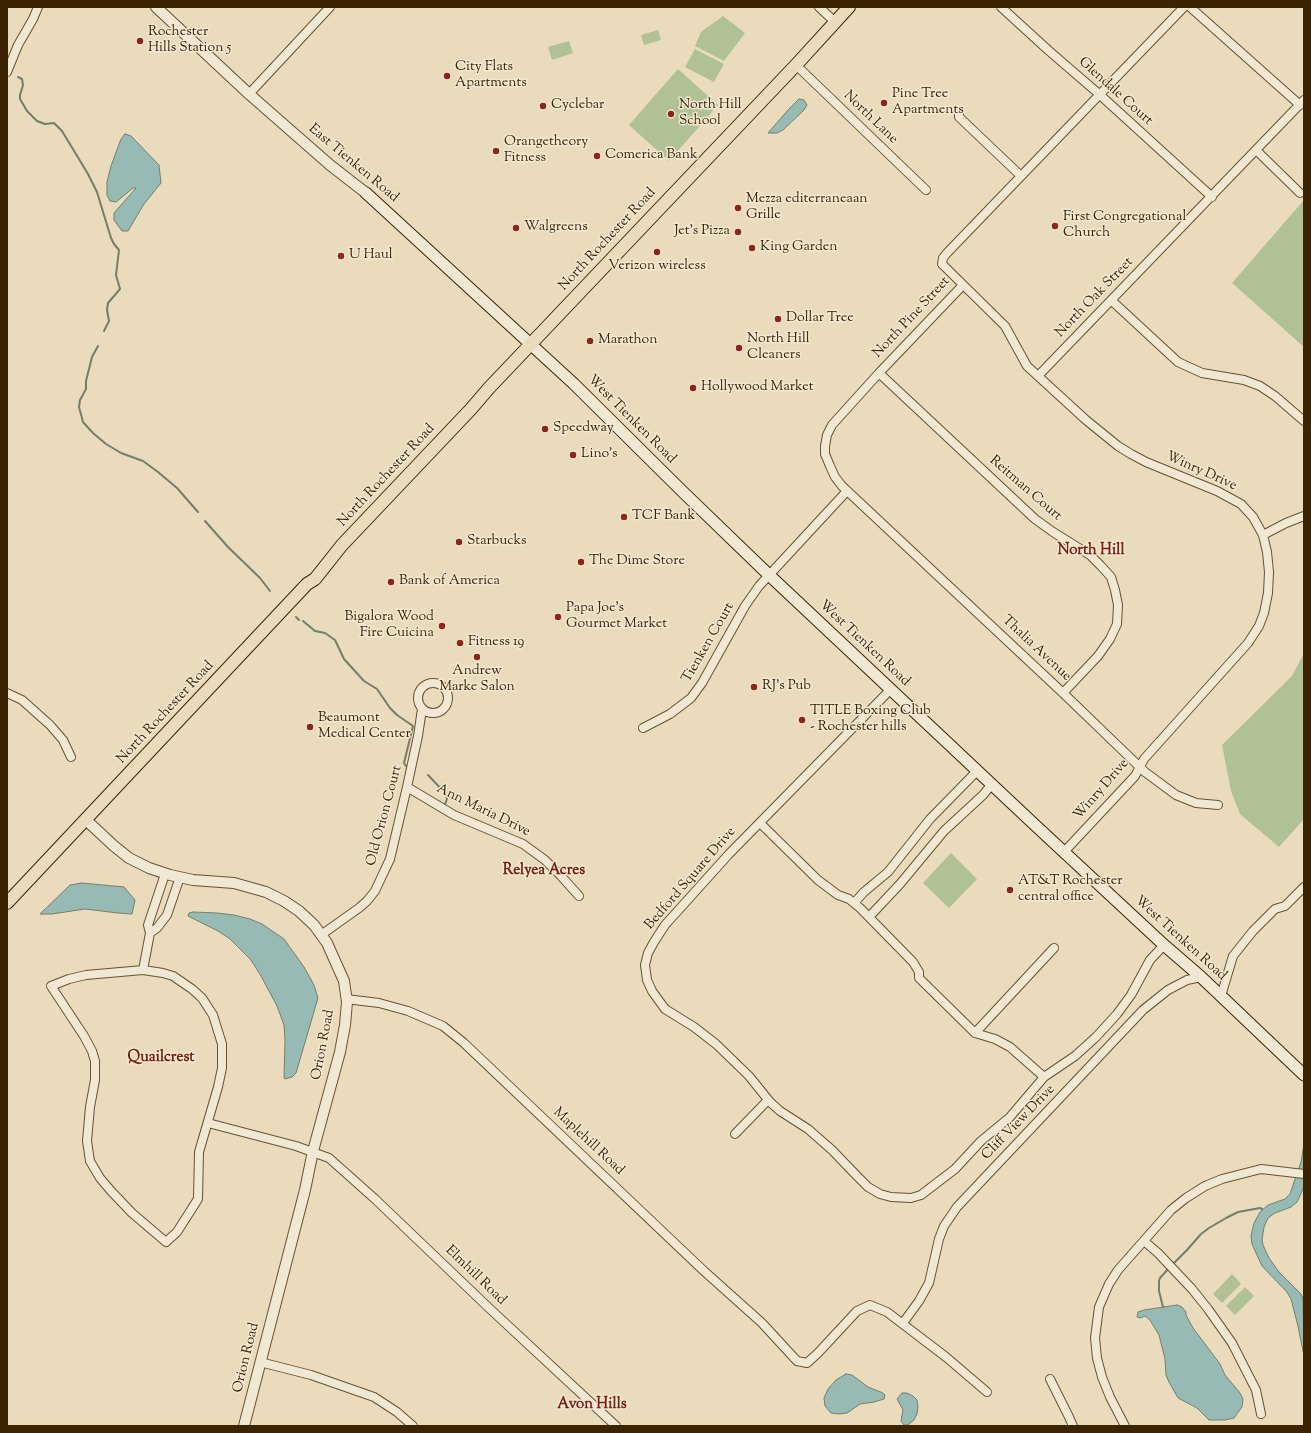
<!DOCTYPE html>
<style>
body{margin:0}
#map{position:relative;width:1311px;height:1433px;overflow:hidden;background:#e9dbbc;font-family:"Sorts Mill Goudy",serif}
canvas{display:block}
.frame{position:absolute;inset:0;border:8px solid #3c2402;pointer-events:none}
</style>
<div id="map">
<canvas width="1311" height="1433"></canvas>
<div class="frame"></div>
</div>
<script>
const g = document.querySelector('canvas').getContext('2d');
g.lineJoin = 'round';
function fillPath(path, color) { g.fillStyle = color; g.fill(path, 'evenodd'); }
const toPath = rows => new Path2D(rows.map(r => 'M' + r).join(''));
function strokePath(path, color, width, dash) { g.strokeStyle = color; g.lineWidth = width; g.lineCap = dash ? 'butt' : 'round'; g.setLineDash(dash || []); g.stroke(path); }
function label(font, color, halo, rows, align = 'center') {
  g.font = font + ' "Sorts Mill Goudy",serif'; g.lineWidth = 3; g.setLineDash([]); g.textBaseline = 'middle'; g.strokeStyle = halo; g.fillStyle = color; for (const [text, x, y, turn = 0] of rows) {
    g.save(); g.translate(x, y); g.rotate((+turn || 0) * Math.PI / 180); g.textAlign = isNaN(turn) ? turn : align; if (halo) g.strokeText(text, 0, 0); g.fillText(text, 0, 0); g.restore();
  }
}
fillPath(toPath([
 [723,16,745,33,724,61,695,46,701,32],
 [658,30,661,40,644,45,641,35],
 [569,41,573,53,552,60,548,47],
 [695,49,724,64,714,82,685,67],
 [678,69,718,105,669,161,629,125],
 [1304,200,1304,347,1232,283],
 [1304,653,1304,819,1279,847,1240,814,1231,791,1222,745,1292,676],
 [951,853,977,879,949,908,923,883],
 [1232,1274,1241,1284,1222,1303,1213,1294],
 [1245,1287,1254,1296,1235,1315,1226,1306]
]), '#b0c195');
const water = toPath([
 [799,99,804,100,807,105,804,110,783,130,777,133,768,133,788,110,799,99],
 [125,134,131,136,159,165,161,183,144,204,128,231,122,231,114,220,114,213,136,188,133,188,116,202,110,201,107,195,107,182,111,166,121,139,125,134],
 [82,883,124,887,135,900,132,914,118,913,85,909,52,914,40,914,70,885,82,883],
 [193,912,217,913,234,915,250,919,262,924,284,939,304,967,314,985,318,998,296,1073,292,1077,285,1079,284,1078,285,1041,284,1025,277,1006,261,976,251,960,230,939,218,931,188,916,189,913,193,912],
 [1304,1144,1304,1184,1303,1189,1297,1202,1291,1207,1275,1213,1268,1218,1264,1227,1262,1240,1263,1245,1269,1258,1279,1272,1301,1294,1303,1299,1304,1356,1298,1326,1291,1299,1287,1292,1262,1266,1252,1244,1251,1236,1254,1223,1260,1212,1268,1205,1285,1199,1290,1194,1301,1162,1304,1144],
 [1177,1305,1182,1307,1186,1312,1186,1315,1193,1328,1220,1364,1225,1375,1240,1393,1243,1399,1242,1407,1234,1418,1225,1420,1209,1420,1197,1408,1178,1398,1169,1382,1166,1375,1165,1359,1159,1335,1150,1320,1145,1316,1140,1318,1137,1317,1138,1312,1144,1310,1177,1305],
 [846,1374,852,1375,868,1387,883,1393,885,1395,884,1399,874,1402,860,1404,847,1413,838,1414,831,1413,825,1406,824,1398,828,1389,836,1380,846,1374],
 [902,1393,907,1393,913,1396,917,1400,918,1407,917,1414,914,1420,908,1425,904,1425,901,1421,903,1410,897,1399,902,1393]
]);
fillPath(water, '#97bbb4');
strokePath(water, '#737f6d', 1);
strokePath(toPath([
 [18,77,22,79,23,85,20,95,20,99,27,111,37,121,45,124,54,123,62,131,88,174,97,192,111,238,114,244,119,250,116,275,120,289,108,303,107,310,109,321,104,331],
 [98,346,92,357,86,381,86,389,80,400,79,407,83,422,93,433,106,444,121,453,143,461,158,472,177,488,198,512],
 [205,521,228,547,260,578,270,591],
 [296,617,299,620],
 [303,621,315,631,325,633,335,640,344,659,364,681,377,689,390,708,397,715,413,726,404,763,406,766],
 [428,775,446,794,447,799,445,804],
 [1172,1265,1187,1250,1201,1234,1209,1228,1226,1218,1238,1212,1260,1208,1262,1209],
 [1163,1307,1159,1291,1159,1281,1160,1278,1169,1268]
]), '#737f6d', 2);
const minor = toPath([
 [819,7,835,22],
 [1001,7,1048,50,1099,94,1212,197],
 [1190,7,1300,105],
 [796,65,926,190],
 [7,72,18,45,33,19,38,7],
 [249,94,330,7],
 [959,112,959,117,1021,176],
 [1256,150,1300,193],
 [963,285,879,373,832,425,827,435,825,446,825,454,830,466,835,477,842,486,1063,693,1145,772,1176,795,1196,803,1218,805],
 [1111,300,1178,362,1202,373,1244,380,1260,386,1275,396,1304,421],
 [879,373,1035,519,1053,532,1090,555,1101,566,1111,577,1115,590,1118,605,1117,624,1110,639,1098,656,1063,693],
 [1038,376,1304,100],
 [1263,535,1286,523,1304,516],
 '418 698a15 15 0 1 1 30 0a15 15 0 1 1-30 0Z',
 [891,689,729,854,665,925,654,942,648,953,645,965,647,980,652,991,665,1009,694,1027,716,1044,749,1076,770,1102,780,1111,808,1129,832,1150,856,1175,868,1187,880,1194,891,1197,911,1198,921,1195,955,1169,981,1141,1010,1117,1044,1077,1075,1056,1096,1037,1117,1014,1131,995,1150,960,1164,945],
 [7,693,22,700,50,725,63,740,71,757],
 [643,728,670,714,691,698,702,683,745,606,759,586,847,491],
 [407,787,454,815,523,844,545,860,561,876,579,896],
 [760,823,818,880,838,895,849,899,860,908,913,962,919,972,919,978,975,1033,995,1039,1010,1047,1044,1077],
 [1064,852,1135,776,1144,759,1248,643,1259,626,1264,613,1268,593,1269,572,1267,552,1263,535,1253,517,1241,504,1217,491,1146,462,1131,454,1118,446,1086,420,1027,366,1005,326,942,264,943,258,947,253,1184,7],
 [854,903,864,892,888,872,930,819,977,771],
 [869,917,900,884,944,831,983,795,992,784],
 [150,933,157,928,167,915,180,877],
 [321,935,359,908,367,901,375,891,382,876,390,859,407,787,418,736,422,709],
 [143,970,163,973,173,976,192,989,202,998,213,1015,222,1044,222,1068,218,1087,199,1152,198,1199,177,1232,166,1242,132,1213,111,1191,100,1178,90,1161,87,1141,90,1107,95,1080,95,1061,92,1051,84,1036,51,986,69,979,86,975,143,970],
 [143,970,150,933,148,925,165,874],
 [1221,996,1233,956,1253,931,1275,909,1285,906,1304,887],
 [346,999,379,1003,408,1011,443,1026,464,1043,704,1271,762,1323,797,1361,807,1363,818,1353,857,1311,870,1305,887,1312,946,1357,987,1392],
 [975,1033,1054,948],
 [208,1123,296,1146,329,1158,375,1199,489,1308,616,1426],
 [735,1134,768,1100],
 [1144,1241,1158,1253,1192,1289,1208,1309,1232,1343,1256,1390,1261,1414],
 [903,1323,919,1301,929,1283,939,1239,944,1226,957,1207,1143,1010,1168,990,1187,980,1201,977],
 [260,1362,311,1375,374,1397,397,1412,413,1426],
 [1050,1379,1069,1417,1073,1426],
 [1125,1426,1110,1397,1102,1377,1097,1358,1095,1338,1099,1307,1109,1284,1118,1270,1171,1210,1186,1198,1205,1186,1222,1179,1261,1169,1304,1174]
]);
const tertiary = toPath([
 [156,7,249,94,330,165,366,193],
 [86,820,114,846,129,858,149,868,170,875,193,880,234,883,266,892,284,901,299,911,314,925,327,943,344,981,347,1002,345,1025,340,1052,313,1151,305,1190,244,1426]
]);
const secondary = toPath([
 [366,193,574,384,683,492,769,575,1036,826,1164,945,1201,977,1304,1075]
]);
const primary = toPath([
 [7,903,307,584,315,579,342,545,471,409,489,388,796,65,849,7]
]);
strokePath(minor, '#675230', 10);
strokePath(tertiary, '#675230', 12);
strokePath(secondary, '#3c2402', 13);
strokePath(primary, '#3c2402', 14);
strokePath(minor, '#f1e8d3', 8);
strokePath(tertiary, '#f1e8d3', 10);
strokePath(secondary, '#f1e8d3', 11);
strokePath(primary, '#e9dbbc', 12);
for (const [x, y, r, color] of [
 [140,41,4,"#8f2418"],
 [447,76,4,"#8f2418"],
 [884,103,4,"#8f2418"],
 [543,106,4,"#8f2418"],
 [671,114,4,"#8f2418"],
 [496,151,4,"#8f2418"],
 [597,156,4,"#8f2418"],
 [738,208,4,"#8f2418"],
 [1055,226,4,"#8f2418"],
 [516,228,4,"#8f2418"],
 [738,232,4,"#8f2418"],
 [752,248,4,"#8f2418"],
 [657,252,4,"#8f2418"],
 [341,256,4,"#8f2418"],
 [778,319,4,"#8f2418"],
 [590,341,4,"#8f2418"],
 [739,348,4,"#8f2418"],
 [693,388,4,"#8f2418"],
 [545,429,4,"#8f2418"],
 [573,455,4,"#8f2418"],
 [624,517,4,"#8f2418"],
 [459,542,4,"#8f2418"],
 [581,562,4,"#8f2418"],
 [391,582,4,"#8f2418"],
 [558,617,4,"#8f2418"],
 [442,626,4,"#8f2418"],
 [460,643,4,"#8f2418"],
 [477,657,4,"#8f2418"],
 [754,687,4,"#8f2418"],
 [802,720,4,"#8f2418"],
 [310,727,4,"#8f2418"],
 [1010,890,4,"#8f2418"]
]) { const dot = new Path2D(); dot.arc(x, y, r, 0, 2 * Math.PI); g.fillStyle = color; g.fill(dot); strokePath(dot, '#f1e8d3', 1.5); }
label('14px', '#3c2402', '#f1e8d3', [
 ["Rochester",148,33],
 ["Hills Station 5",148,49],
 ["City Flats",455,68],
 ["Apartments",455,84],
 ["Pine Tree",892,95],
 ["Apartments",892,111],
 ["Cyclebar",551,106],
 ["North Hill",679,106],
 ["School",679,122],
 ["Orangetheory",504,143],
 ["Fitness",504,159],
 ["Comerica Bank",605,156],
 ["Mezza editerraneaan",746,200],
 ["Grille",746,216],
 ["First Congregational",1063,218],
 ["Church",1063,234],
 ["Walgreens",524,228],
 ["Jet's Pizza",730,232,"right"],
 ["King Garden",760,248],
 ["U Haul",349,256],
 ["Verizon wireless",657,267,"center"],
 ["Dollar Tree",786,319],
 ["North Hill",747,340],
 ["Cleaners",747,356],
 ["Marathon",598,341],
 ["Hollywood Market",701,388],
 ["Speedway",553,429],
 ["Lino's",581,455],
 ["TCF Bank",632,517],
 ["Starbucks",467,542],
 ["The Dime Store",589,562],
 ["Bank of America",399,582],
 ["Papa Joe's",566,609],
 ["Gourmet Market",566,625],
 ["Bigalora Wood",434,618,"right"],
 ["Fire Cuicina",434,634,"right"],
 ["Fitness 19",468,643],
 ["Andrew",477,672,"center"],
 ["Marke Salon",477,688,"center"],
 ["RJ's Pub",762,687],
 ["TITLE Boxing Club",810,712],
 ["- Rochester hills",810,728],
 ["Beaumont",318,719],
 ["Medical Center",318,735],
 ["AT&T Rochester",1018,882],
 ["central office",1018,898]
], 'left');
label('14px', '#3c2402', '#f1e8d3', [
 ["Glendale Court",1115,92,42],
 ["North Lane",870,118,44],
 ["East Tienken Road",353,164,40],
 ["North Rochester Road",608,240,-47],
 ["North Oak Street",1095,298,-46],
 ["North Pine Street",912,318,-47],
 ["West Tienken Road",631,420,45],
 ["Winry Drive",1201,472,24],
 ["North Rochester Road",387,476,-47],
 ["Reitman Court",1025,489,41],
 ["Tienken Court",709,643,-60],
 ["West Tienken Road",864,644,43],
 ["Thalia Avenue",1036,649,43],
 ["North Rochester Road",166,713,-47],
 ["Winry Drive",1102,790,-49],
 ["Ann Maria Drive",483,811,26],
 ["Old Orion Court",385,816,-75],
 ["Bedford Square Drive",691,879,-49],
 ["West Tienken Road",1180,939,42],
 ["Orion Road",324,1045,-79],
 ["Cliff View Drive",1019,1123,-46],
 ["Maplehill Road",588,1142,43],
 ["Elmhill Road",475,1276,44],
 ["Orion Road",247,1358,-76]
]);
label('bold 15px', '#7a1f14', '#f1e8d3', [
 ["North Hill",1091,551],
 ["Relyea Acres",544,871],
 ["Quailcrest",161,1058],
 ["Avon Hills",592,1405]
]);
</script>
